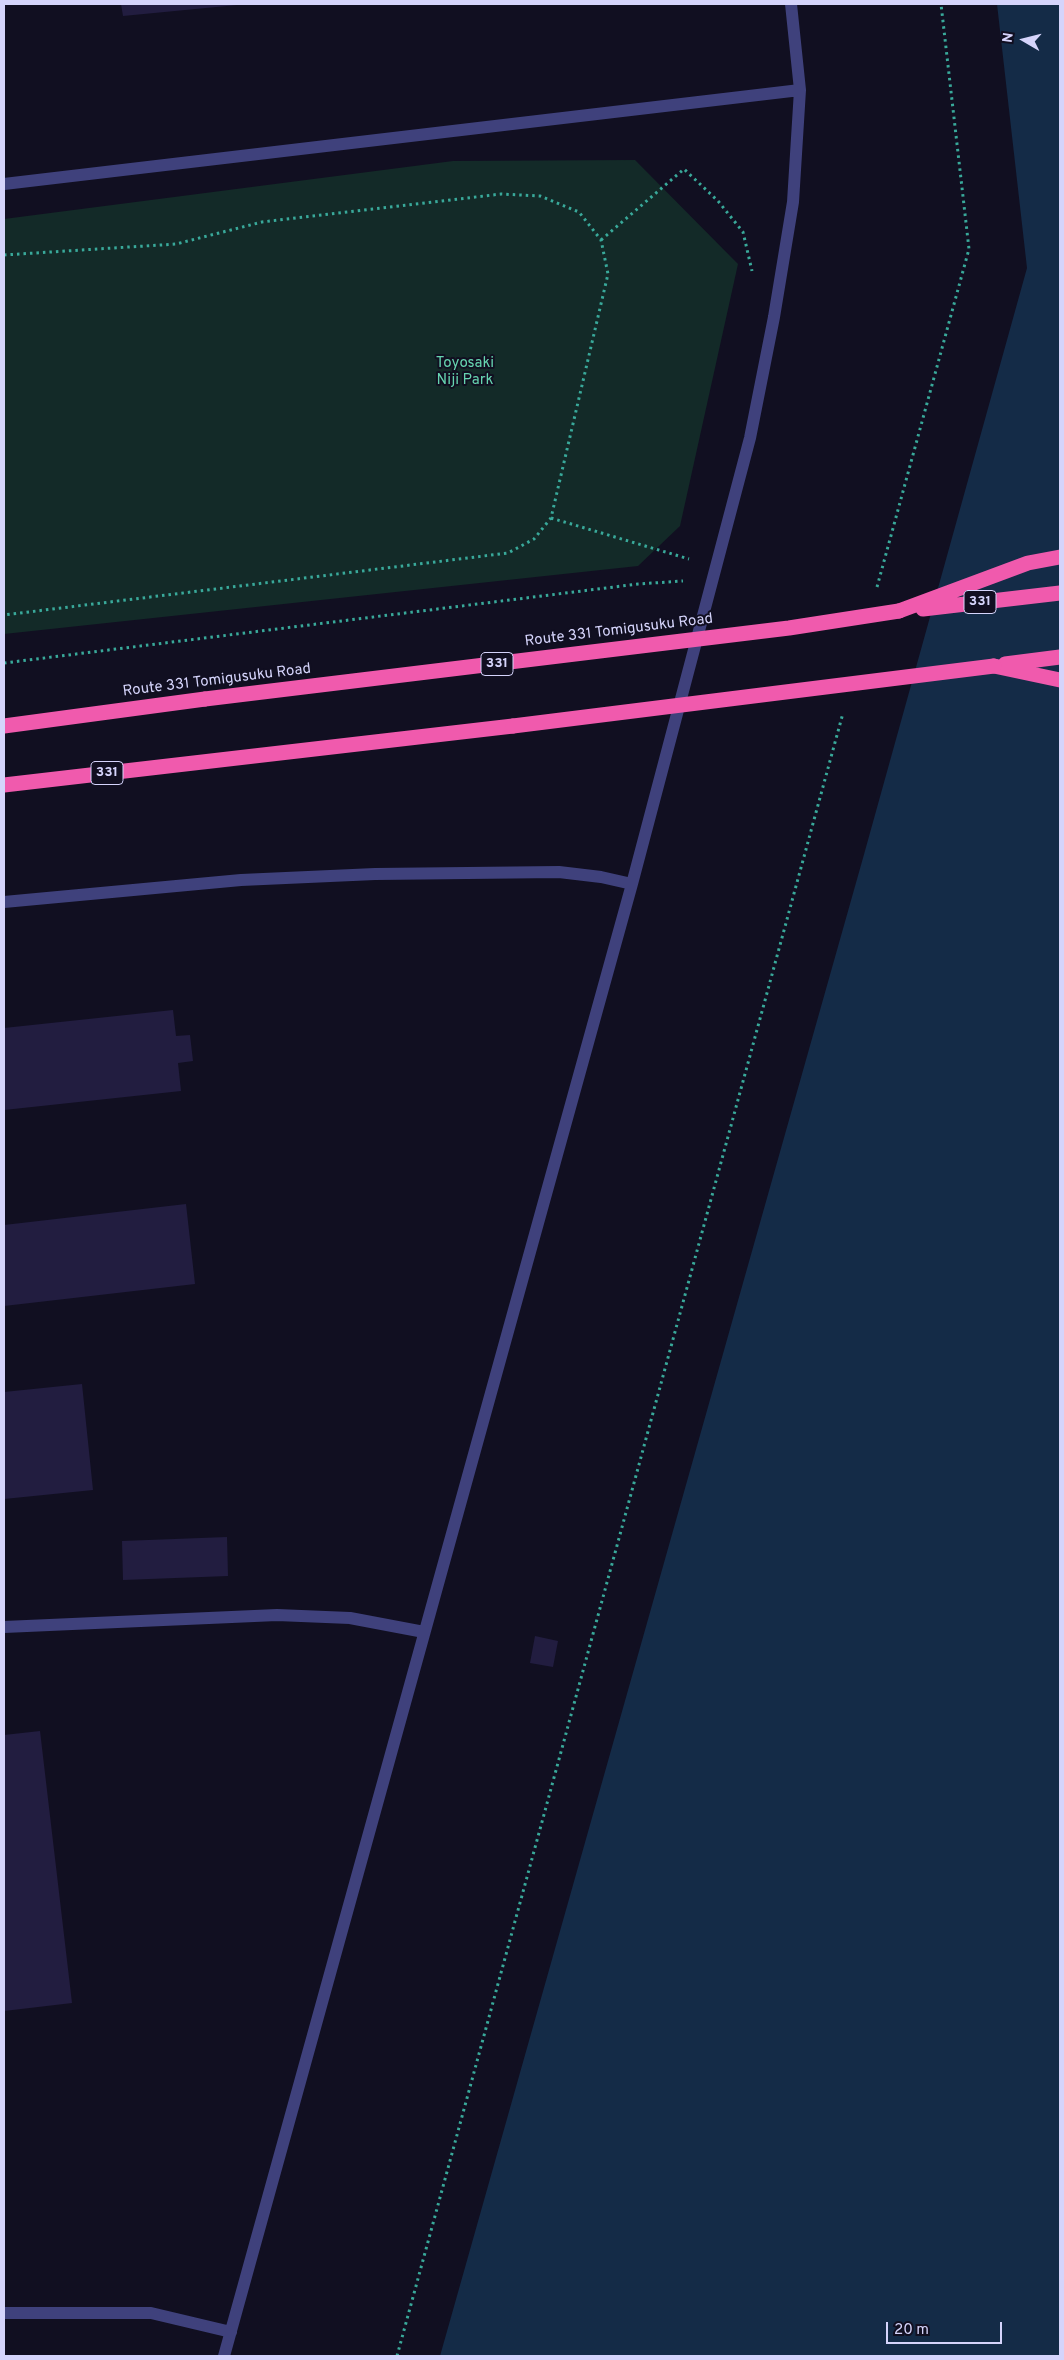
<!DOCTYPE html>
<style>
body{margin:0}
#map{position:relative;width:1064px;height:2360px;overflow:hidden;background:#110f21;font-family:Overpass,sans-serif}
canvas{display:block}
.frame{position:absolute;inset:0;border:5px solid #d5d4fb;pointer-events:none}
.north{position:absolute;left:999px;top:15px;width:50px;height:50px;-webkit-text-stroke:4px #110f21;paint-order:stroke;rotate:278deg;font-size:14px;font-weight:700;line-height:20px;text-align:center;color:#d5d4fb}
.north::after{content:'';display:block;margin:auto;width:18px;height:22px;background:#d5d4fb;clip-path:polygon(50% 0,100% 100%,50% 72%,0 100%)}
.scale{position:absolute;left:886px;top:2322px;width:116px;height:22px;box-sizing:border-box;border:2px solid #d5d4fb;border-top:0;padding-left:6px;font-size:15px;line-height:18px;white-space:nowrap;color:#d5d4fb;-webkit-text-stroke:4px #110f21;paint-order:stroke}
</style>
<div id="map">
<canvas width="1064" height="2360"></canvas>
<div class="frame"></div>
<div class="north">N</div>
<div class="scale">20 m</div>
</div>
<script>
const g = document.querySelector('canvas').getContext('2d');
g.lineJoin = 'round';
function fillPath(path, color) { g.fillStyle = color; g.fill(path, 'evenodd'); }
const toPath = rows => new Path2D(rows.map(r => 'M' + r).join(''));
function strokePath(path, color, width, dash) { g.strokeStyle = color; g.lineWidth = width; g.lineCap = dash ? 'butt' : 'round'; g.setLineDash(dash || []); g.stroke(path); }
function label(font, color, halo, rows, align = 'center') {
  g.font = font + ' Overpass,sans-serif'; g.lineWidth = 4; g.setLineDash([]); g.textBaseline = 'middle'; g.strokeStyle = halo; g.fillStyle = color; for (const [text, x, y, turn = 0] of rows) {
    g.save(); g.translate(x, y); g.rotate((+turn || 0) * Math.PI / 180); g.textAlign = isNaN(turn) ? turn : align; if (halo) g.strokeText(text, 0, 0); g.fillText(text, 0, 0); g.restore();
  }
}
fillPath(toPath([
 [635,160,738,264,680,526,638,566,4,634,4,219,453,161]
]), '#132a28');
fillPath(toPath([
 [997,4,1060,4,1060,2356,440,2356,863,858,1027,268]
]), '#142b47');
fillPath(toPath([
 [121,4,237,4,237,5,123,16],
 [173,1010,176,1036,190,1035,193,1061,178,1063,181,1091,4,1110,4,1028],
 [186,1204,195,1284,4,1306,4,1225],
 [82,1384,93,1490,4,1499,4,1392],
 [227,1537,228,1576,123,1580,122,1541],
 [535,1636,558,1641,553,1667,530,1663],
 [40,1731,72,2003,4,2011,4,1735]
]), '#221d40');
strokePath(toPath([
 [601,240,684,169,718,201,743,232,752,271],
 [4,255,176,244,262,222,501,194,540,196,579,212,601,240,608,274,551,518,534,539,508,553,4,615],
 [551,518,689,559],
 [877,587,969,249,941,4],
 [4,663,638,584,683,581],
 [397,2356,843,713]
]), '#39a99a', 3, [2.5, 4]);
strokePath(toPath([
 [4,184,800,90],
 [4,902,241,880,375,874,559,872,601,877,632,884],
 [4,1627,277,1615,350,1618,424,1632],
 [4,2313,151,2313,231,2332],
 [224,2356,632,884,750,438,774,317,793,202,800,90,791,4]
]), '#3f417c', 12);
strokePath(toPath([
 [923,609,1060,593],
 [899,611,1028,563,1060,557],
 [1005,664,1060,657],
 [994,666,1060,680],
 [4,726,205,699],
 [4,785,513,726]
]), '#f05aad', 15);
strokePath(toPath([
 [205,699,789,628,899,611],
 [513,726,994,666]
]), '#f05aad', 15);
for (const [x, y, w] of [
 [980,602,32],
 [497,664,32],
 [107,773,32]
]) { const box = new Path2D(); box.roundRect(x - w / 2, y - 11.5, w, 23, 4); g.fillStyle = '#110f21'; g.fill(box); strokePath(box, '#d5d4fb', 1); }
label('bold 14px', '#d5d4fb', null, [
 ["331",980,602],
 ["331",497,664],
 ["331",107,773]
]);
label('15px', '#66d4b0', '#110f21', [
 ["Toyosaki",465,364],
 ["Niji Park",465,381]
]);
label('15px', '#d5d4fb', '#110f21', [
 ["Route 331 Tomigusuku Road",619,631,-7],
 ["Route 331 Tomigusuku Road",217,681,-7]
]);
</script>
